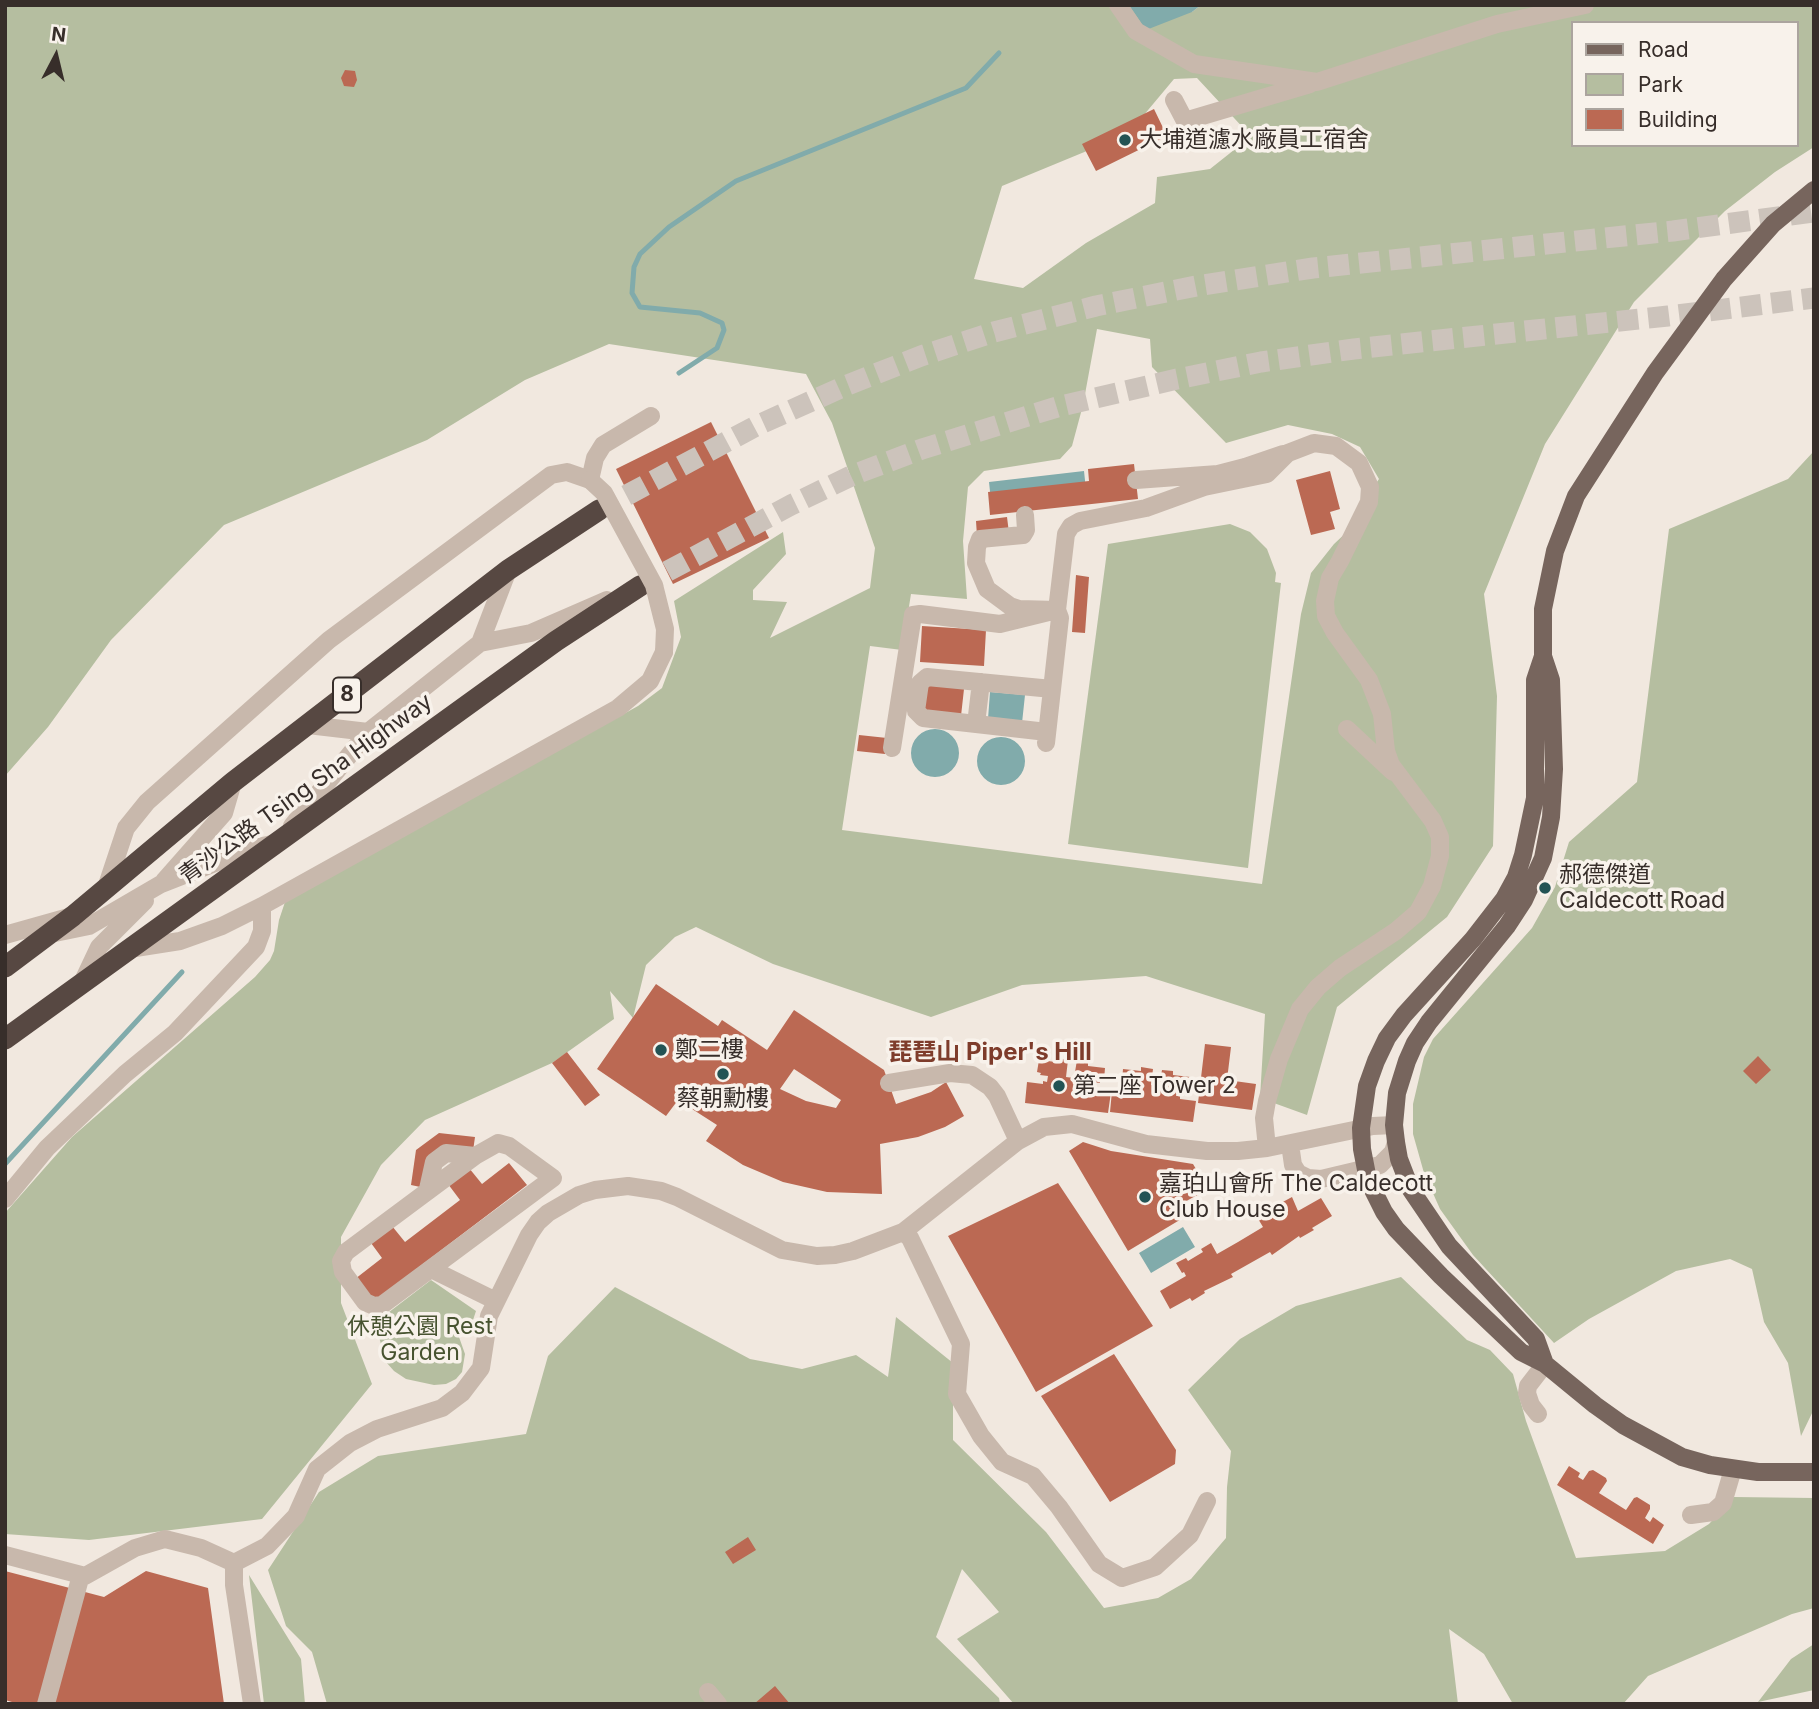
<!DOCTYPE html>
<meta charset="utf-8">
<style>
body{margin:0}
#map{position:relative;width:1819px;height:1709px;overflow:hidden;background:#f1e8df;font-family:Inter,sans-serif}
canvas{display:block}
.frame{position:absolute;inset:0;border:7px solid #372e2a;pointer-events:none}
.legend{position:absolute;left:1571px;top:21px;width:228px;height:126px;box-sizing:border-box;background:#f8f2eb;border:2px solid #aba49e;margin:0;padding:9px 12px;list-style:none;font-size:21px;color:#372e2a}
.legend li{display:flex;align-items:center;gap:14px;height:35px}
.legend b{width:35px;border:2px solid #aba49e}
.north{position:absolute;left:21px;top:21px;width:70px;height:70px;-webkit-text-stroke:5px #f8f2eb;paint-order:stroke;rotate:7deg;font-size:19px;font-weight:700;line-height:28px;text-align:center;color:#372e2a}
.north::after{content:'';display:block;margin:auto;width:24px;height:32px;background:#372e2a;clip-path:polygon(50% 0,100% 100%,50% 72%,0 100%)}
</style>
<div id="map">
<canvas width="1819" height="1709"></canvas>
<div class="frame"></div>
<ul class="legend">
<li><b style="height:9px;background:#77655d"></b>Road</li>
<li><b style="height:19px;background:#b5bea0"></b>Park</li>
<li><b style="height:19px;background:#bb6953"></b>Building</li>
</ul>
<div class="north">N</div>
</div>
<script>
const g = document.querySelector('canvas').getContext('2d');
g.lineJoin = 'round';
function fillPath(path, color) { g.fillStyle = color; g.fill(path, 'evenodd'); }
const toPath = rows => new Path2D(rows.map(r => 'M' + r).join(''));
function strokePath(path, color, width, dash) { g.strokeStyle = color; g.lineWidth = width; g.lineCap = dash ? 'butt' : 'round'; g.setLineDash(dash || []); g.stroke(path); }
function label(font, color, halo, rows, align = 'center') {
  g.font = font + ' Inter,"Noto Sans TC",sans-serif'; g.lineWidth = 7; g.setLineDash([]); g.textBaseline = 'middle'; g.strokeStyle = halo; g.fillStyle = color; for (const [text, x, y, turn = 0] of rows) {
    g.save(); g.translate(x, y); g.rotate((+turn || 0) * Math.PI / 180); g.textAlign = isNaN(turn) ? turn : align; if (halo) g.strokeText(text, 0, 0); g.fillText(text, 0, 0); g.restore();
  }
}
fillPath(toPath([
 [5,5,1129,5,1192,12,1201,5,1814,5,1814,147,1775,172,1725,211,1634,302,1545,444,1484,594,1497,696,1493,846,1447,917,1337,1007,1307,1115,1260,1098,1265,1014,1146,976,1022,985,931,1017,773,964,696,927,675,937,646,965,633,1018,610,991,614,1019,552,1063,425,1120,381,1165,341,1237,341,1303,372,1384,262,1519,89,1540,5,1534,5,1213,72,1137,255,977,270,960,274,951,279,920,285,902,638,706,662,688,681,637,674,601,783,532,786,554,753,590,753,600,787,602,770,638,870,588,875,548,832,423,806,374,609,344,525,380,427,440,224,525,111,640,48,727,5,776],
 [1572,23,1796,23,1796,145,1572,145],
 [1197,78,1247,132,1244,142,1210,169,1157,177,1155,203,1086,243,1023,288,974,279,1002,186,1128,134,1174,79],
 [1097,329,1150,339,1152,367,1226,443,1288,425,1332,434,1360,447,1379,479,1360,507,1350,529,1334,544,1311,573,1301,614,1262,884,842,830,870,646,902,650,911,594,967,599,963,541,968,487,984,471,1060,459,1072,446,1083,405],
 [1814,451,1814,1409,1801,1436,1788,1363,1764,1322,1752,1269,1730,1259,1676,1271,1589,1319,1554,1343,1473,1255,1440,1209,1424,1173,1413,1134,1413,1104,1424,1057,1433,1039,1532,928,1555,887,1569,842,1637,782,1669,529,1788,479],
 [1230,524,1250,532,1267,549,1276,573,1275,582,1281,583,1248,868,1068,844,1108,544],
 [1401,1277,1467,1340,1490,1350,1513,1374,1526,1421,1576,1558,1665,1551,1709,1524,1734,1497,1814,1498,1814,1608,1792,1614,1648,1676,1623,1704,1513,1704,1484,1654,1449,1629,1458,1704,1014,1704,957,1639,999,1612,962,1569,936,1637,999,1698,1000,1704,327,1704,312,1652,286,1626,268,1570,319,1492,378,1456,526,1434,548,1356,615,1287,750,1359,802,1369,856,1355,888,1377,896,1317,953,1363,953,1440,1046,1532,1104,1608,1158,1598,1191,1579,1226,1538,1227,1487,1231,1451,1188,1390,1240,1339,1296,1306],
 [431,1280,476,1311,473,1320,459,1337,465,1354,462,1372,456,1379,446,1384,434,1385,406,1379,394,1371,386,1362,379,1337,380,1319],
 [249,1575,301,1659,305,1704,264,1704],
 [1814,1644,1814,1690,1758,1702,1791,1659]
]), '#b5bea0');
fillPath(toPath([
 [1129,5,1201,5,1192,12,1146,30],
 [1084,471,1086,490,991,501,989,482],
 [990,692,1025,695,1022,723,988,719],
 '911 753a24 24 0 1 1 48 0a24 24 0 1 1-48 0Z',
 '977 761a24 24 0 1 1 48 0a24 24 0 1 1-48 0Z',
 [1183,1227,1195,1247,1151,1273,1139,1253]
]), '#81abab');
strokePath(toPath([
 [679,373,717,348,724,330,722,323,700,313,640,307,632,293,634,267,640,254,669,227,736,181,966,88,999,53],
 [5,1164,182,972]
]), '#81abab', 5);
fillPath(toPath([
 [345,70,355,71,357,80,354,87,344,86,341,78],
 [1154,109,1167,136,1096,171,1082,144],
 [711,422,769,538,673,584,616,469],
 [1134,464,1138,499,990,515,988,492,1089,481,1088,469],
 [1330,471,1340,509,1330,512,1335,529,1311,535,1296,480],
 [1007,517,1009,533,977,536,976,521],
 [1076,575,1089,577,1085,633,1072,632],
 [922,626,986,630,984,666,920,662],
 [923,684,964,689,961,716,920,711],
 [859,735,887,738,885,754,857,751],
 [656,984,718,1026,722,1020,767,1050,794,1010,884,1070,896,1104,931,1092,946,1082,964,1116,945,1127,918,1137,880,1144,882,1194,827,1192,783,1182,743,1165,706,1141,717,1125,678,1100,666,1116,597,1069],
 [794,1069,841,1100,836,1108,806,1101,780,1089],
 [1205,1044,1231,1047,1227,1080,1256,1084,1252,1110,1198,1103],
 [567,1052,600,1095,585,1106,552,1063],
 [1758,1056,1771,1070,1756,1084,1743,1071],
 [1056,1058,1068,1060,1066,1077,1074,1078,1077,1060,1088,1062,1088,1066,1105,1068,1104,1080,1100,1080,1100,1083,1092,1082,1091,1087,1095,1087,1095,1090,1111,1092,1108,1113,1025,1103,1027,1082,1043,1084,1043,1081,1047,1082,1048,1076,1040,1075,1041,1073,1037,1072,1039,1060,1056,1062],
 [1141,1067,1153,1069,1151,1085,1159,1086,1162,1070,1173,1071,1173,1075,1190,1077,1188,1089,1185,1089,1185,1092,1177,1091,1176,1096,1180,1096,1180,1099,1196,1101,1193,1122,1110,1112,1112,1091,1128,1093,1128,1090,1132,1091,1133,1085,1125,1084,1126,1082,1122,1081,1123,1069,1141,1071],
 [439,1133,475,1137,473,1151,443,1147,425,1188,411,1185,416,1150],
 [1083,1142,1111,1151,1193,1164,1208,1189,1181,1204,1188,1215,1128,1251,1069,1151],
 [509,1163,527,1185,373,1302,355,1279,382,1258,371,1243,392,1226,405,1242,460,1200,448,1184,469,1168,482,1184],
 [1058,1183,1153,1326,1036,1392,948,1236],
 [1292,1197,1298,1211,1321,1198,1332,1216,1312,1228,1314,1230,1300,1238,1299,1236,1272,1255,1270,1252,1231,1274,1233,1277,1204,1291,1205,1293,1192,1301,1190,1298,1170,1309,1160,1291,1186,1276,1184,1272,1182,1273,1176,1263,1186,1258,1188,1261,1203,1252,1201,1249,1211,1243,1217,1254,1238,1242,1263,1227,1257,1217,1267,1211,1269,1214,1281,1207,1279,1204],
 [1114,1354,1176,1450,1175,1464,1110,1502,1041,1396],
 [1569,1466,1580,1473,1578,1477,1583,1480,1589,1471,1593,1470,1606,1478,1607,1481,1599,1493,1626,1510,1634,1498,1637,1497,1650,1505,1650,1509,1645,1518,1650,1522,1653,1517,1664,1525,1653,1544,1557,1485],
 [748,1537,756,1550,733,1564,725,1552],
 [5,1571,104,1597,146,1571,208,1588,224,1704,19,1704,5,1700],
 [775,1686,790,1704,754,1704]
]), '#bb6953');
strokePath(toPath([
 [599,510,756,426,845,386,921,356,994,332,1096,306,1196,286,1313,268,1673,231,1814,212],
 [640,586,791,505,853,475,922,449,1057,407,1177,379,1261,362,1354,349,1668,316,1814,298]
]), '#ccc3bb', 21, [21, 10]);
strokePath(toPath([
 [1118,5,1136,31,1194,64,1317,82,1497,24,1585,5],
 [1174,100,1185,121,1310,84],
 [1136,480,1218,474,1245,467,1283,454],
 [1025,515,1026,530,1023,535,980,539,977,547,976,563,987,589,1010,606,1019,609,1057,610,1060,618,1046,743],
 [480,643,508,570],
 [976,724,981,682],
 [308,725,368,732],
 [1347,729,1393,772],
 [1047,732,923,718,916,711,920,683,927,677,1052,689],
 [892,748,913,615,920,614,1000,624,1057,610,1066,534,1071,526,1080,521,1146,508,1204,487,1267,474,1288,453,1314,443,1336,446,1359,463,1370,487,1369,502,1340,561,1330,578,1325,601,1326,616,1335,633,1369,680,1382,714,1386,751,1391,765,1433,821,1440,837,1440,856,1432,886,1418,912,1396,931,1340,968,1318,987,1300,1009,1279,1059,1267,1101,1264,1118,1267,1148],
 [292,826,368,732,480,643,531,633,607,600],
 [164,881,224,813,233,782],
 [106,888,126,828,147,802,329,640,551,475,567,472,590,480,595,458,603,445,651,416],
 [50,934,89,926,161,884,253,848,272,844],
 [5,935,69,917],
 [129,949,180,941,222,926,262,906,618,708,650,681,664,652],
 [82,983,99,947,145,901],
 [889,1083,950,1073,972,1075,990,1087,997,1096,1018,1141],
 [498,1143,509,1146,553,1178,382,1305,374,1306,365,1302,343,1272,341,1261,346,1252,475,1156,498,1143],
 [1290,1144,1293,1165,1298,1173,1308,1178,1321,1179,1380,1165,1393,1152,1396,1142],
 [428,1189,434,1162,446,1153,475,1156],
 [5,1199,47,1148,125,1074,175,1033,256,947,262,931,262,906],
 [903,1232,910,1238,961,1344,957,1394,981,1436,1002,1462,1033,1476,1059,1507,1099,1564,1122,1578,1155,1567,1190,1535,1207,1501],
 [431,1269,496,1301],
 [1538,1414,1531,1405,1527,1393,1528,1386,1545,1364],
 [1691,1515,1713,1512,1723,1503,1733,1469],
 [5,1555,85,1576,135,1548,165,1539,201,1548,234,1563],
 [234,1563,267,1546,296,1516,317,1469,350,1443,377,1429,442,1408,462,1393,481,1368,489,1316,529,1235,538,1222,548,1213,579,1195,595,1190,628,1186,661,1191,677,1197,782,1250,817,1256,835,1255,853,1251,903,1232,1018,1141,1044,1127,1072,1124,1146,1144,1207,1151,1238,1151,1267,1148,1373,1126,1394,1125],
 [234,1563,234,1585,252,1704],
 [708,1692,718,1704],
 [46,1704,81,1575]
]), '#c8b8ac', 18);
strokePath(toPath([
 [1543,656,1535,680,1535,798,1523,855,1516,877,1504,899,1473,939,1404,1015,1387,1038,1376,1061,1367,1086,1361,1128,1362,1149,1368,1180,1384,1212,1396,1229,1441,1276,1521,1352,1545,1364,1595,1405,1623,1425,1682,1457,1710,1465,1758,1472,1814,1472],
 [1545,1364,1536,1339,1449,1246,1411,1190,1399,1159,1396,1142,1394,1125,1397,1093,1407,1061,1415,1043,1429,1022,1507,926,1524,900,1543,858,1551,817,1554,769,1551,680,1543,656,1543,609,1555,551,1576,496,1655,373,1724,279,1773,224,1814,190]
]), '#77655d', 18);
strokePath(toPath([
 [5,967,73,916,233,782,508,570,599,510],
 [5,1039,556,641,640,586]
]), '#574842', 21);
strokePath(toPath([
 [590,480,604,493,654,585,665,629,664,652]
]), '#c8b8ac', 18);
for (const [x, y, r, color] of [
 [1125,140,7,"#235354"],
 [1545,888,7,"#235354"],
 [661,1050,7,"#235354"],
 [723,1074,7,"#235354"],
 [1059,1086,7,"#235354"],
 [1145,1197,7,"#235354"]
]) { const dot = new Path2D(); dot.arc(x, y, r, 0, 2 * Math.PI); g.fillStyle = color; g.fill(dot); strokePath(dot, '#f8f2eb', 2.5); }
for (const [x, y, w] of [
 [347,695,28]
]) { const box = new Path2D(); box.roundRect(x - w / 2, y - 17.5, w, 35, 5); g.fillStyle = '#f8f2eb'; g.fill(box); strokePath(box, '#372e2a', 2); }
label('bold 21px', '#372e2a', null, [
 ["8",347,695]
]);
label('23px', '#372e2a', '#f8f2eb', [
 ["大埔道濾水廠員工宿舍",1139,140],
 ["郝德傑道",1559,875],
 ["Caldecott Road",1559,901],
 ["鄭二樓",675,1050],
 ["第二座 Tower 2",1073,1086],
 ["蔡朝勳樓",723,1099,"center"],
 ["嘉珀山會所 The Caldecott",1159,1184],
 ["Club House",1159,1210]
], 'left');
label('23px', '#372e2a', '#f8f2eb', [
 ["青沙公路 Tsing Sha Highway",306,789,-36]
]);
label('23px', '#475330', '#f8f2eb', [
 ["休憩公園 Rest",420,1327],
 ["Garden",420,1353]
]);
label('bold 24px', '#7e3c2b', '#f8f2eb', [
 ["琵琶山 Piper's Hill",990,1053]
]);
</script>
